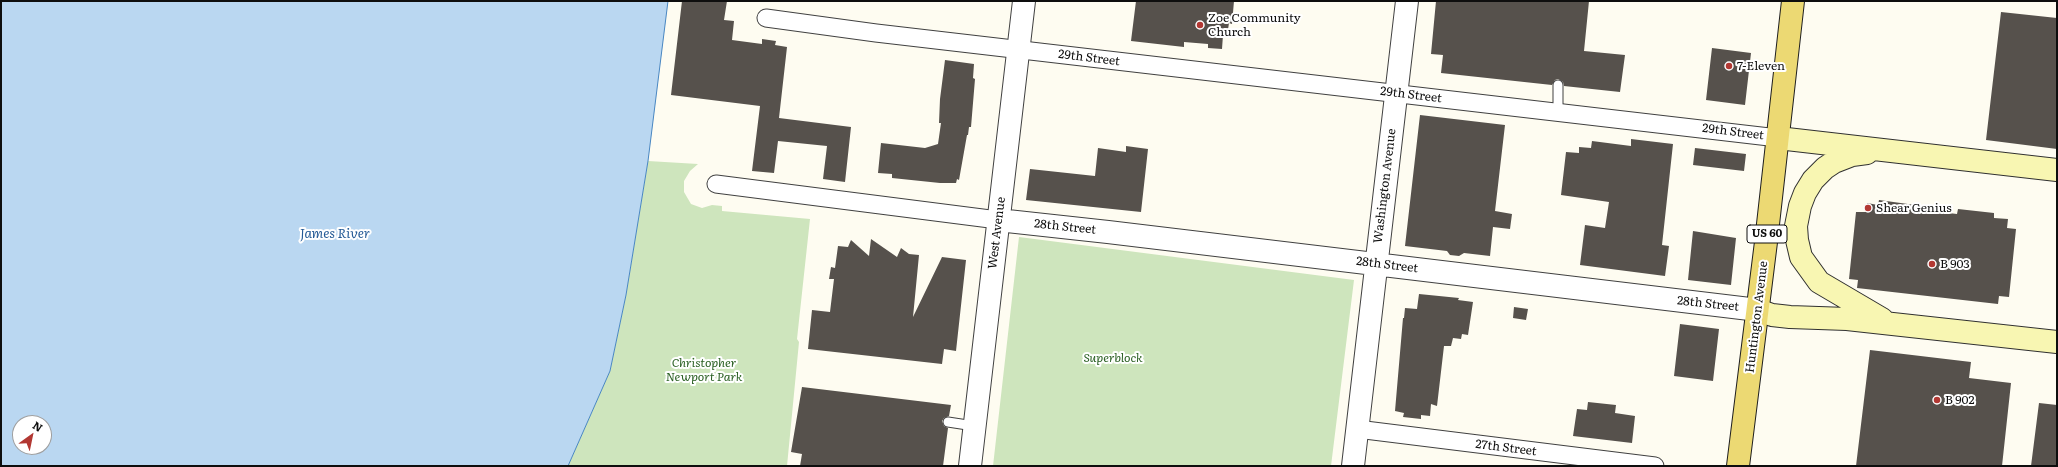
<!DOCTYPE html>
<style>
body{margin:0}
#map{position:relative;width:2058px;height:467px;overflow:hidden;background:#fefcf1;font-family:Literata,serif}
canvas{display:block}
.frame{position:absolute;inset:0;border:2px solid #0e0e0e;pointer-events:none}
.north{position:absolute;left:12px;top:415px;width:40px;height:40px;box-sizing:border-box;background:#fff;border:1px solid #9f9f9f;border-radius:50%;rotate:33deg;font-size:11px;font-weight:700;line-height:16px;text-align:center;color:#0e0e0e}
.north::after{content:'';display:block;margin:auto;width:14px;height:18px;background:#b23833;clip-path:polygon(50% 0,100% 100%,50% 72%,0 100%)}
</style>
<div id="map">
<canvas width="2058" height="467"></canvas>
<div class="frame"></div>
<div class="north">N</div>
</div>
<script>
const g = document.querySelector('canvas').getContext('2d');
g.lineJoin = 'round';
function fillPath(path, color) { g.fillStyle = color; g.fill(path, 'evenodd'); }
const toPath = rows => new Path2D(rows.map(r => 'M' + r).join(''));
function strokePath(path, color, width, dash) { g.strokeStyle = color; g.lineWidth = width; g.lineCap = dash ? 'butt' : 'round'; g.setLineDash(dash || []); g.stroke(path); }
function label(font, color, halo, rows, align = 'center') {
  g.font = font + ' Literata,serif'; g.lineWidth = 4; g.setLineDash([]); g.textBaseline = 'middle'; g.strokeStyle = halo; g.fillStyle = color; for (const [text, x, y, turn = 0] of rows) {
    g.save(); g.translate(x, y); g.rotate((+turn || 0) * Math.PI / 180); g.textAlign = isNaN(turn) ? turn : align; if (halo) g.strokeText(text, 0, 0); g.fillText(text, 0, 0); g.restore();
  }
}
fillPath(toPath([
 [648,161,698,164,690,171,684,181,684,192,691,204,702,208,712,205,722,206,722,211,810,219,797,339,799,342,787,466,568,466,610,371,626,295],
 [1019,237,1354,280,1331,466,993,466]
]), '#cee5bd');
const water = toPath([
 [1,1,668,1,648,161,626,295,610,371,568,466,1,466,1,1],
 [20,423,44,423,44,447,20,447,20,423]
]);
fillPath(water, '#bad7f1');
strokePath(water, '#4886c1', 1);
fillPath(toPath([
 [682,1,727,1,724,20,734,21,732,40,762,44,762,39,776,41,775,45,787,47,779,118,851,127,845,182,823,179,827,146,778,141,774,173,752,171,760,106,671,95],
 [1136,1,1234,1,1232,24,1229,23,1227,36,1223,35,1222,49,1208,48,1208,44,1184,42,1184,47,1131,41],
 [1436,1,1589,1,1584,51,1625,55,1620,92,1564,86,1563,82,1558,79,1555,80,1552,85,1441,73,1443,55,1431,54],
 [2001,12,2057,18,2057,149,1986,140],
 [1712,48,1751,53,1745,105,1706,100],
 [945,60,974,64,973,78,975,79,971,127,969,127,968,135,967,135,959,180,957,179,956,183,940,183,892,178,892,174,878,173,881,143,925,148,938,144,941,123,939,123,940,99],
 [1420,115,1505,125,1495,211,1512,214,1510,229,1493,227,1490,256,1464,253,1459,256,1450,255,1447,251,1405,246],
 [1631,139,1673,144,1662,245,1669,246,1665,276,1580,265,1585,225,1605,228,1609,202,1561,195,1566,152,1579,153,1579,147,1591,148,1592,141,1631,146],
 [1126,146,1148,149,1141,212,1026,200,1030,169,1095,176,1098,148,1126,152],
 [1695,148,1746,154,1744,171,1693,165],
 [1879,200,1915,205,1914,209,1957,214,1958,209,1994,213,1994,218,2008,219,2007,228,2016,229,2009,297,1999,296,1998,304,1857,288,1858,280,1849,279,1856,212,1866,212,1867,203,1878,205],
 [1693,231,1736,238,1731,285,1688,280],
 [871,239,897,257,901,248,909,254,919,255,913,317,942,257,966,260,956,351,944,349,942,364,808,349,812,310,830,312,834,279,829,279,831,267,835,268,838,246,848,247,851,240,869,256],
 [1419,294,1459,298,1458,300,1473,302,1468,335,1462,334,1461,339,1453,338,1451,346,1444,346,1437,406,1431,404,1430,416,1421,415,1421,419,1403,417,1404,413,1395,411,1403,318,1404,318,1405,308,1417,309],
 [1514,307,1528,309,1526,320,1513,318],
 [1680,324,1719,329,1713,381,1674,376],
 [1870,350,1971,362,1969,378,2011,383,2002,466,1856,466],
 [802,387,951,405,949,416,944,418,942,421,944,426,948,428,943,466,800,466,802,454,791,452],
 [1588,402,1616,405,1615,413,1635,416,1632,443,1573,436,1577,409,1587,410],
 [2039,403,2057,405,2057,466,2031,466]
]), '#56514c');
const service = toPath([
 [1558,112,1558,85],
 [948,422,974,426]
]);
const minor = toPath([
 [766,18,876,33,1778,138],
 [716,184,998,220],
 [1357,429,1655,466]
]);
const tertiary = toPath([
 [998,220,1108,232,1758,310],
 [970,466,1024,1],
 [1353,466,1407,1]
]);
const secondary = toPath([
 [1778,138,2057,170],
 [1867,153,1852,155,1834,162,1825,168,1813,180,1805,193,1800,206,1796,226,1797,240,1801,257,1819,282,1882,319],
 [1758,310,1772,315,1790,317,1847,319,2057,342]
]);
const primary = toPath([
 [1738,466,1766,242,1793,1]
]);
strokePath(service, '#414141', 11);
strokePath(minor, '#414141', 19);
strokePath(tertiary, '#414141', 24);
strokePath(secondary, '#303030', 24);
strokePath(primary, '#1f1f1f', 24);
strokePath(service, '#fff', 9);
strokePath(minor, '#fff', 17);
strokePath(tertiary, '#fff', 22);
strokePath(secondary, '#f8f6b2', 22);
strokePath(primary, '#ecd973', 22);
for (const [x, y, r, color] of [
 [1200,25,4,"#b23833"],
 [1729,66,4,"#b23833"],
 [1868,208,4,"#b23833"],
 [1932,264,4,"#b23833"],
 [1937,400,4,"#b23833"]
]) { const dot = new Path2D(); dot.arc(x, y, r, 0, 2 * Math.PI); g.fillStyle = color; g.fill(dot); strokePath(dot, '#fff', 1.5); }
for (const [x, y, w] of [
 [1767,234,40]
]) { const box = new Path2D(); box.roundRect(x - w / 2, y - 9, w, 18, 3); g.fillStyle = '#fff'; g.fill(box); strokePath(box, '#0e0e0e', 1); }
label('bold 11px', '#0e0e0e', null, [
 ["US 60",1767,234]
]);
label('12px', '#0e0e0e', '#fff', [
 ["Zoe Community",1208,18],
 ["Church",1208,32],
 ["7-Eleven",1737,66],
 ["Shear Genius",1876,208],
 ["B 903",1940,264],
 ["B 902",1945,400]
], 'left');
label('12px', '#0e0e0e', '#fff', [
 ["29th Street",1089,58,7],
 ["29th Street",1411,95,7],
 ["29th Street",1733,132,7],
 ["Washington Avenue",1385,186,-83],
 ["28th Street",1065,227,6],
 ["West Avenue",997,233,-83],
 ["28th Street",1387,265,7],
 ["28th Street",1708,304,6],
 ["Huntington Avenue",1757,317,-83],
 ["27th Street",1506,448,7]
]);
label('italic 12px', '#2b6024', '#fff', [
 ["Superblock",1113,358],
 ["Christopher",704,363],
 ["Newport Park",704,377]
]);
label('italic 13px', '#235995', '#fff', [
 ["James River",335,234]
]);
</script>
